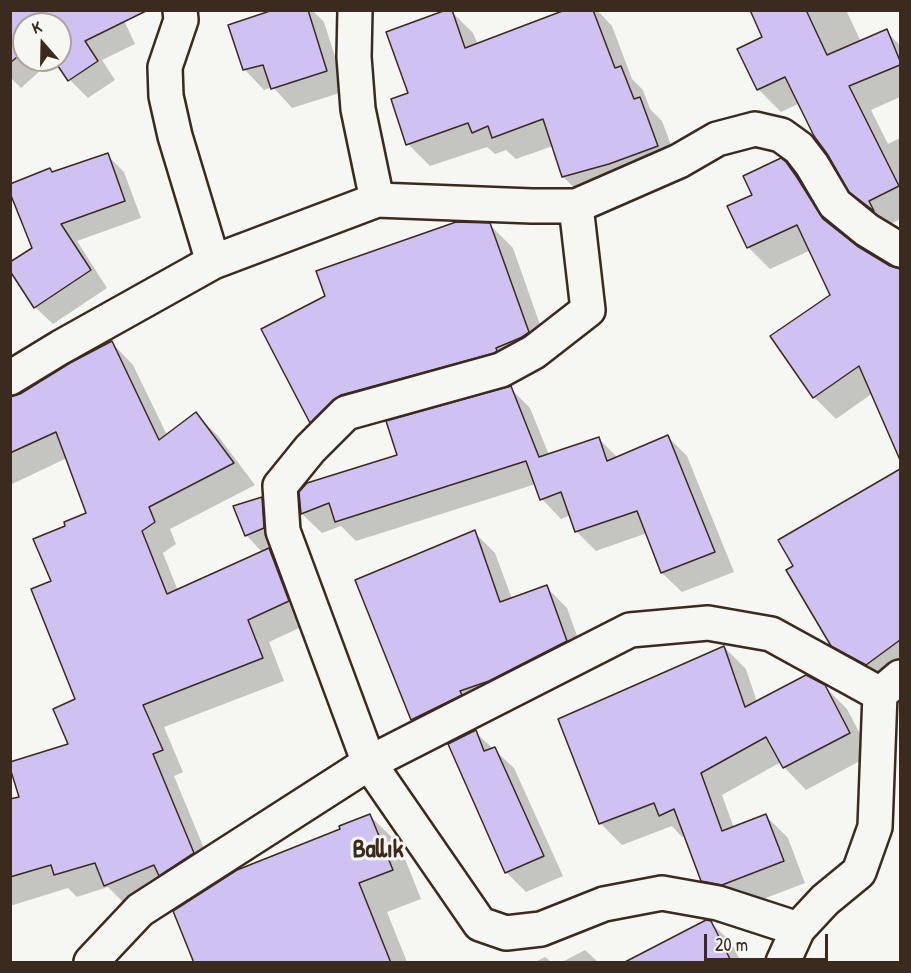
<!DOCTYPE html>
<meta charset="utf-8">
<style>
body{margin:0}
#map{position:relative;width:911px;height:973px;overflow:hidden;background:#f6f6f2;font-family:"Patrick Hand",sans-serif}
canvas{display:block}
.frame{position:absolute;inset:0;border:12px solid #3b2a1e;pointer-events:none}
.north{position:absolute;left:12px;top:12px;width:60px;height:60px;box-sizing:border-box;background:#f6f6f2;border:2px solid #aba49d;border-radius:50%;rotate:340deg;font-size:16px;font-weight:700;line-height:24px;text-align:center;color:#3b2a1e}
.north::after{content:'';display:block;margin:auto;width:21px;height:27px;background:#3b2a1e;clip-path:polygon(50% 0,100% 100%,50% 72%,0 100%)}
.scale{position:absolute;left:704px;top:934px;width:124px;height:27px;box-sizing:border-box;border:3px solid #3b2a1e;border-top:0;padding-left:8px;font-size:18px;line-height:21px;white-space:nowrap;color:#3b2a1e;-webkit-text-stroke:4px #f6f6f2;paint-order:stroke}
</style>
<div id="map">
<canvas width="911" height="973"></canvas>
<div class="frame"></div>
<div class="north">K</div>
<div class="scale">20 m</div>
</div>
<script>
const g = document.querySelector('canvas').getContext('2d');
g.lineJoin = 'round';
function fillPath(path, color) { g.fillStyle = color; g.fill(path, 'evenodd'); }
const toPath = rows => new Path2D(rows.map(r => 'M' + r).join(''));
function strokePath(path, color, width, dash) { g.strokeStyle = color; g.lineWidth = width; g.lineCap = dash ? 'butt' : 'round'; g.setLineDash(dash || []); g.stroke(path); }
function label(font, color, halo, rows, align = 'center') {
  g.font = font + ' "Patrick Hand",sans-serif'; g.lineWidth = 6; g.setLineDash([]); g.textBaseline = 'middle'; g.strokeStyle = halo; g.fillStyle = color; for (const [text, x, y, turn = 0] of rows) {
    g.save(); g.translate(x, y); g.rotate((+turn || 0) * Math.PI / 180); g.textAlign = isNaN(turn) ? turn : align; if (halo) g.strokeText(text, 0, 0); g.fillText(text, 0, 0); g.restore();
  }
}
fillPath(toPath([
 [10,10,119,10,135,44,102,60,115,80,88,98,70,80,56,60,60,60,60,24,24,24,24,60,52,60,21,88,10,77],
 [278,10,312,10,324,22,346,91,292,108,273,87,264,90,245,70,230,26],
 [569,10,597,10,612,26,632,79,643,90,650,109,662,121,680,169,586,199,563,177,553,146,516,159,506,150,495,154,487,147,430,166,408,144,410,94,451,11,473,33,478,45],
 [753,10,846,10,861,42,886,31,900,45,900,97,871,110,888,144,900,138,900,219,891,224,893,230,874,214,851,191,800,103,781,112,758,89,764,38],
 [107,155,124,172,141,218,77,241,107,288,53,324,35,307,34,249,53,173],
 [785,163,808,186,818,199,840,234,856,247,890,267,900,270,900,452,897,449,873,393,836,419,814,397,832,295,811,250,770,269,748,247,754,195],
 [490,225,513,248,551,356,364,418,334,444,311,422,327,297],
 [112,343,133,365,167,435,196,414,218,436,255,485,170,529,176,544,163,553,178,591,263,553,246,535,261,498,281,518,283,548,272,553,291,572,310,623,269,642,284,681,164,727,183,772,174,776,215,875,128,907,108,887,77,897,68,888,10,906,10,801,21,798,70,745,77,700,53,582,67,527,88,514,67,458,10,485,10,398,20,395],
 [510,388,530,408,549,455,598,438,618,458,668,437,687,456,734,572,682,592,662,573,647,533,596,551,576,531,571,515,561,519,542,499,536,484,356,541,341,526,322,533,302,514,301,493,399,456],
 [885,479,900,495,900,561,898,562,900,565,900,674,886,684,853,665,832,645,795,566],
 [474,532,495,553,512,599,546,587,567,608,587,663,434,741,413,720,357,581],
 [724,647,746,669,757,702,824,686,847,709,871,755,806,790,784,767,781,762,722,795,734,828,766,816,788,838,805,883,745,906,725,903,702,880,685,836,682,837,672,826,622,845,600,823],
 [475,732,514,768,563,876,526,892,506,872],
 [369,815,399,844,421,899,387,912,407,962,195,962,342,830],
 [710,922,731,942,741,962,654,962],
 [585,950,598,962,562,962],
 [545,957,551,962,535,962]
]), '#0003');
const building = toPath([
 [10,10,148,10,85,41,98,61,68,81,54,60,60,60,60,24,24,24,24,51,10,63,10,10],
 [273,10,308,10,327,71,271,89,263,65,243,70,228,25,273,10],
 [446,10,452,10,465,48,565,10,593,10,615,68,621,66,634,99,640,97,658,146,609,164,562,177,543,119,492,138,488,126,472,133,468,123,406,145,391,99,408,93,386,32,446,10],
 [750,10,806,10,827,55,887,29,900,61,900,65,849,86,899,186,869,201,874,211,849,192,828,155,814,136,785,77,757,90,737,49,762,37,750,10],
 [108,153,125,201,61,224,91,270,34,308,10,271,10,262,32,248,10,193,10,184,50,168,52,172,108,153],
 [781,158,786,162,796,176,823,219,857,246,890,266,900,269,900,460,859,366,813,398,770,336,830,295,797,225,747,248,727,206,752,195,743,176,781,158],
 [456,222,490,223,529,332,520,338,496,348,497,351,494,353,341,395,333,400,310,423,261,329,325,296,316,271,456,222],
 [112,341,159,440,196,412,234,463,149,507,155,522,142,531,167,594,269,548,289,601,248,620,263,658,143,705,163,750,153,754,194,853,159,876,154,865,104,886,95,863,54,875,51,865,10,877,10,799,19,797,10,768,10,762,68,744,53,709,75,699,31,589,51,581,33,539,65,526,64,522,86,513,56,432,10,453,10,397,20,394,70,363,112,341],
 [511,386,539,457,599,437,607,461,668,435,715,552,661,573,637,511,575,532,561,492,540,500,526,461,335,522,329,503,301,514,299,492,307,483,397,455,386,421,511,386],
 [900,469,900,640,866,665,831,646,786,570,793,566,778,540,900,469],
 [262,497,264,528,245,536,233,506,262,497],
 [475,530,500,602,547,585,567,641,489,681,460,691,462,695,411,720,355,580,475,530],
 [724,646,745,707,806,675,825,685,850,733,783,768,766,737,701,773,722,831,766,814,784,861,722,885,701,881,674,809,659,816,654,803,599,824,558,719,724,646],
 [476,730,484,751,495,747,544,856,505,873,448,744,476,730],
 [370,814,393,870,359,883,391,963,194,963,173,911,237,870,340,829,339,826,370,814],
 [706,920,711,921,732,963,623,963,706,920]
]);
fillPath(building, '#d0c1f3');
strokePath(building, '#3b2a1e', 1.5);
const minor = toPath([
 [180,10,181,20,165,67,166,96,175,136,213,262],
 [355,10,354,57,358,109,377,200],
 [576,206,588,310,534,352,501,370,346,413,310,449,280,486,283,531,369,763,480,924,506,933,541,929,604,904,662,893,718,903,798,929],
 [10,378,61,347,213,262,377,200,532,206,576,206,679,161,717,139,755,129,781,135,799,148,812,165,835,204,867,230,900,250],
 [91,962,140,910,369,763,630,630,708,623,771,634,880,694],
 [783,962,798,929,825,900,859,872,875,827,880,694,900,677]
]);
strokePath(minor, '#3b2a1e', 38);
strokePath(minor, '#f6f6f2', 33);
label('bold 26px', '#3b2a1e', '#f6f6f2', [
 ["Ballık",378,850]
]);
</script>
